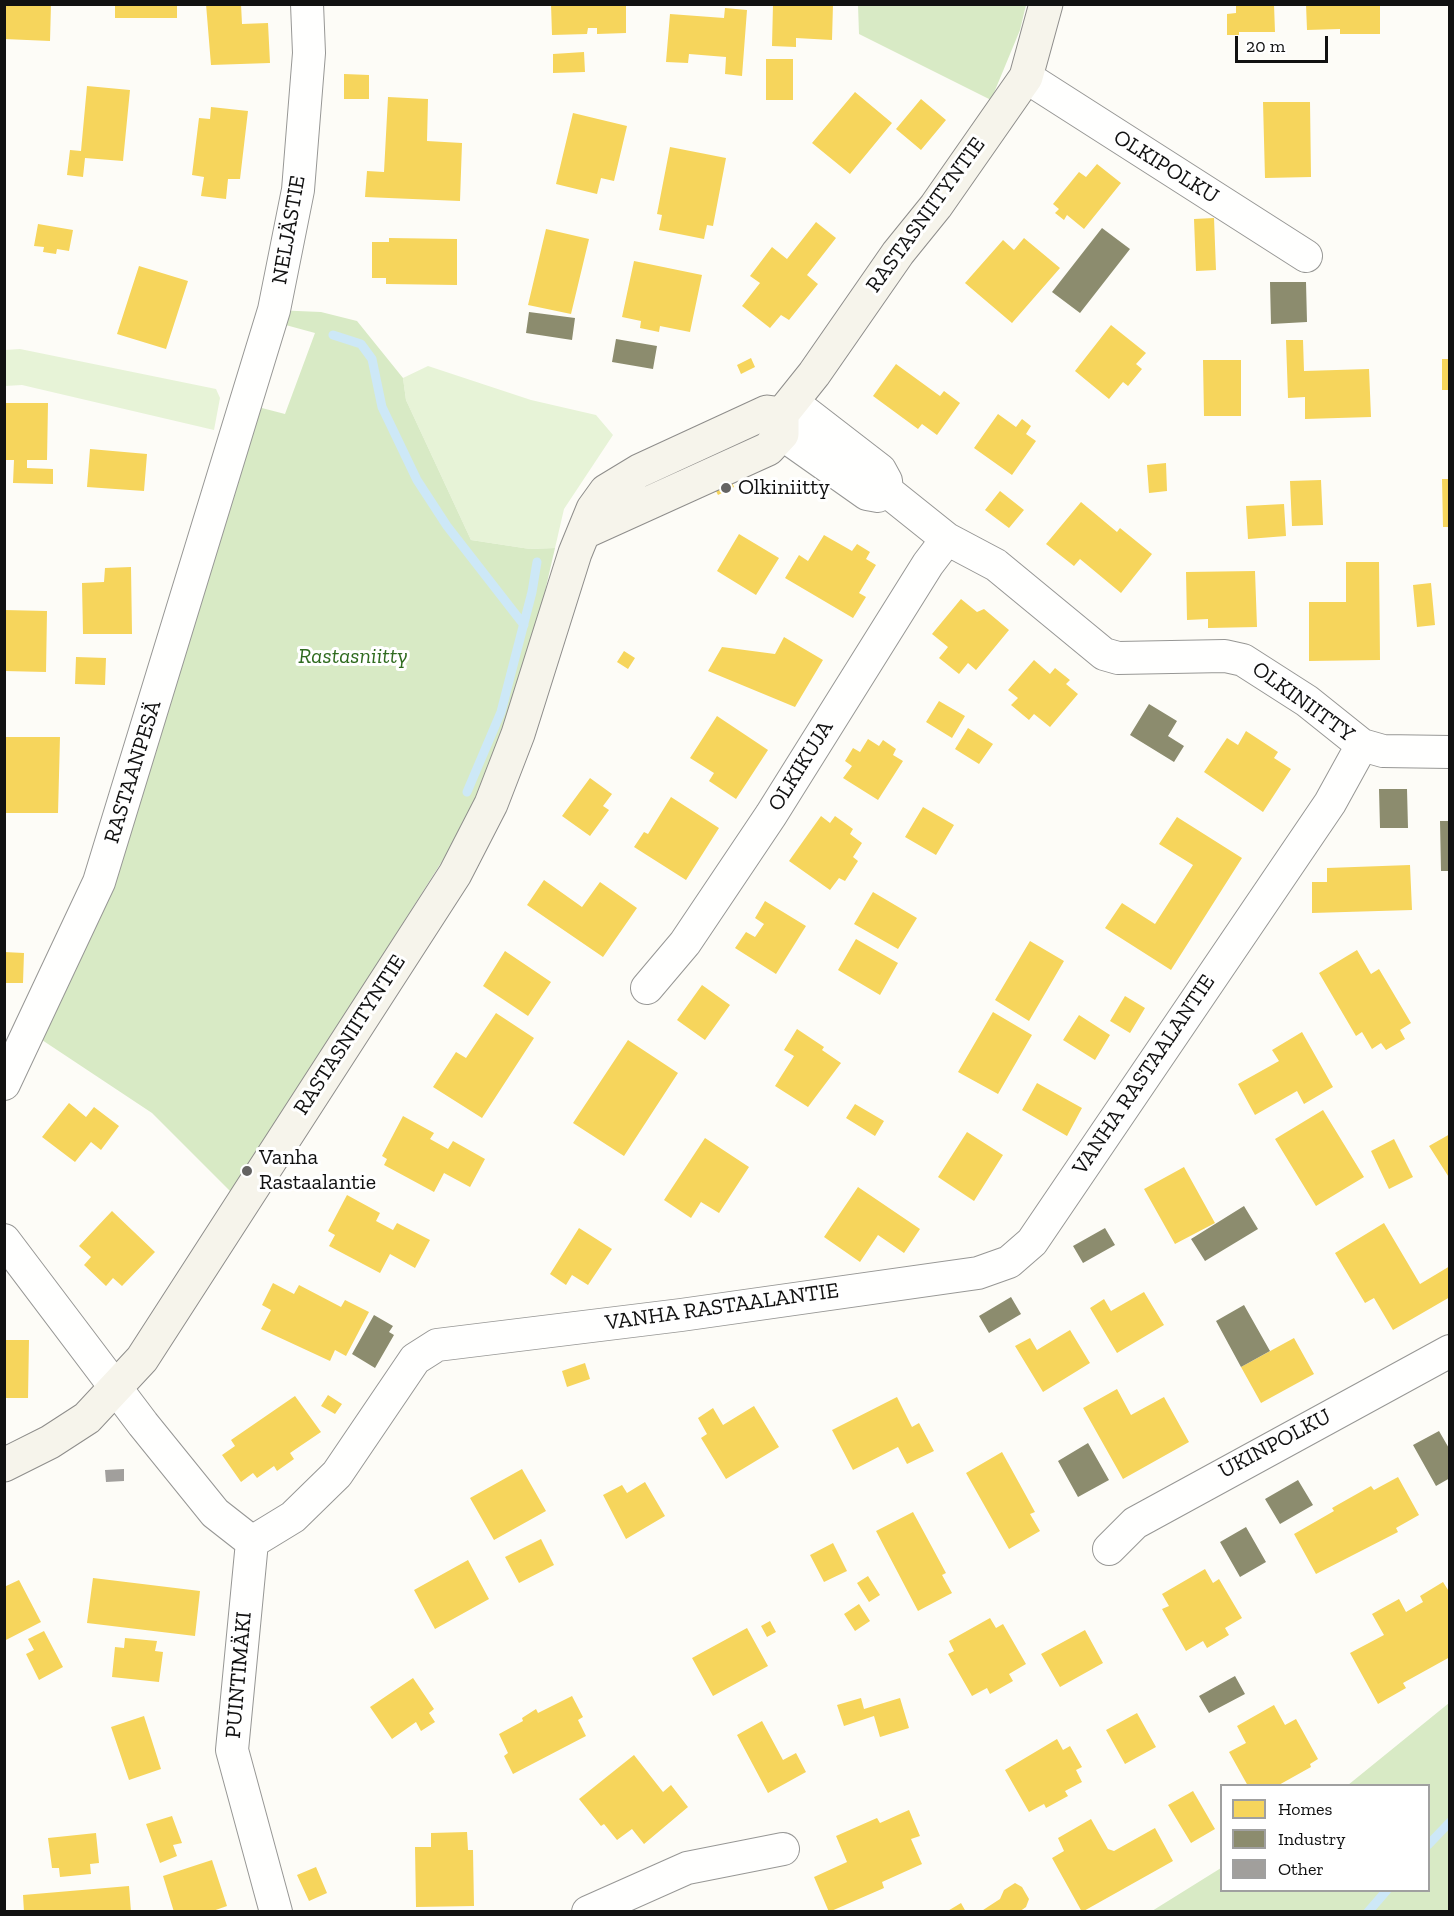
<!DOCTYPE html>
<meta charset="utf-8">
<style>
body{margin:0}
#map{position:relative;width:1454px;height:1916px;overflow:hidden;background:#fdfcf7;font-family:"Zilla Slab",serif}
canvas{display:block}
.frame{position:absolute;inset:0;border:6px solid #111;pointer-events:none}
.legend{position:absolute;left:1220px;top:1784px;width:210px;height:108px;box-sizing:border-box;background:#fff;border:2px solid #a0a0a0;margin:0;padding:8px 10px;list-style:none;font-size:18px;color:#111}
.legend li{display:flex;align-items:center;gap:12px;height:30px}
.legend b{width:30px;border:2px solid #a0a0a0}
.scale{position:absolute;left:1235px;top:36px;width:93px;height:27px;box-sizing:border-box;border:3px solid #111;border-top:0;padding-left:8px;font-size:18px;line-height:21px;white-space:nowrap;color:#111;-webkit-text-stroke:4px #fff;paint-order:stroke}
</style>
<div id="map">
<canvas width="1454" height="1916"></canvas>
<div class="frame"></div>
<ul class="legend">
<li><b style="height:16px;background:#f6d55c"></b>Homes</li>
<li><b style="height:16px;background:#8c8c6e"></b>Industry</li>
<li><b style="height:16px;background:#a19f9c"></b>Other</li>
</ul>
<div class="scale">20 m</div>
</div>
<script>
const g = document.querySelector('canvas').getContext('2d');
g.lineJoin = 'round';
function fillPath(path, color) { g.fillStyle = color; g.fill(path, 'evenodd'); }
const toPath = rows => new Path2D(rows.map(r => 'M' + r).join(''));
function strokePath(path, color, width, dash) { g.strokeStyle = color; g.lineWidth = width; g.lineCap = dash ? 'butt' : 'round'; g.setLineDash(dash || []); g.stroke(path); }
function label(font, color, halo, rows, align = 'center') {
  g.font = font + ' "Zilla Slab",serif'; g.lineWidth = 6; g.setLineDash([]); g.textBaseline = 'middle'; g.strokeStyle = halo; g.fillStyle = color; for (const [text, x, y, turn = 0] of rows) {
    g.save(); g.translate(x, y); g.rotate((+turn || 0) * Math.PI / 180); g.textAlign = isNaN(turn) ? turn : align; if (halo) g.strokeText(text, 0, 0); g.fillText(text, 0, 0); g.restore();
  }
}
fillPath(toPath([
 [20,349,216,389,220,398,214,430,22,385,5,386,5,350],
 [428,366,531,400,596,415,613,435,564,509,555,548,530,549,471,540,406,400,403,378]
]), '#e7f3d7');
fillPath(toPath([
 [858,5,1026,5,1020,30,991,100,859,34],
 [274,310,321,312,357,321,403,378,406,400,471,540,530,549,555,548,543,600,511,707,470,817,232,1193,152,1113,39,1038,258,407,285,414,315,333,271,321],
 [1449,1703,1449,1911,1152,1911,1221,1868,1222,1890,1428,1890,1428,1786,1348,1785]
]), '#d8eac5');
fillPath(toPath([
 [4,4,51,4,50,41,4,39],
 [115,4,177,4,177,18,115,18],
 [206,4,241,4,242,24,268,23,270,63,211,65],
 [551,4,626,4,626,33,597,34,597,28,588,28,587,34,552,35],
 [773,4,833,4,832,40,796,38,796,47,772,46],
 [1236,4,1274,4,1275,32,1239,32,1239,35,1227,35,1227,14,1236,13],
 [1306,4,1380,4,1380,34,1340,34,1340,29,1307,30],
 [725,8,747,10,742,76,725,74,726,57,689,54,688,63,666,62,670,14,724,18],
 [584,52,585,72,553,73,553,54],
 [766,59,793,59,793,100,766,100],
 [344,74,369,75,369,99,344,99],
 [87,86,130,90,123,161,85,158,83,177,67,175,70,150,81,151],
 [855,92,892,123,850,174,812,143],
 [388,97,428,99,427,141,462,143,460,201,365,197,367,171,384,172],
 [921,99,946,120,921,150,896,129],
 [1263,102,1310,102,1311,177,1265,178],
 [211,107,248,111,240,179,228,179,226,199,201,196,204,177,192,175,199,118,210,119],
 [573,113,627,126,614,181,601,178,597,194,556,184],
 [670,147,726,158,713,226,707,225,704,239,659,230,662,215,657,214],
 [1097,164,1121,183,1084,229,1067,215,1064,220,1055,213,1059,209,1053,204,1079,172,1086,177],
 [1214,218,1216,270,1196,271,1194,219],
 [816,222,836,238,807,275,818,284,789,320,781,315,770,328,742,306,760,283,750,276,772,247,787,259],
 [38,224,73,230,69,251,57,249,56,254,43,252,44,247,34,246],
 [546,229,589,239,571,314,528,305],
 [389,238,457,239,457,285,386,284,386,278,372,278,372,242,389,242],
 [1024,238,1060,268,1012,323,965,283,1003,240,1014,250],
 [634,261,702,275,690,332,660,326,659,332,640,328,641,321,622,317],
 [139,266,188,281,166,349,117,334],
 [1111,325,1146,353,1136,364,1142,369,1128,386,1123,382,1109,399,1075,371],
 [1286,340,1303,340,1304,371,1369,369,1371,417,1305,419,1305,397,1288,398],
 [751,358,755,367,741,374,737,365],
 [1442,359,1450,359,1450,390,1442,390],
 [1203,360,1241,360,1241,416,1204,416],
 [896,364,940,396,944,391,960,403,937,435,922,424,918,429,873,396],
 [4,403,48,403,47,460,27,460,27,468,53,469,53,484,13,483,14,460,4,460],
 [998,414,1016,427,1022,419,1031,426,1026,434,1036,441,1012,475,974,448],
 [90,449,147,454,144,491,87,487],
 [1166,463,1167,491,1149,493,1147,465],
 [1442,479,1450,479,1450,527,1443,527],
 [1321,480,1323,525,1292,526,1290,481],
 [732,482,734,487,718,495,715,489],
 [1000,491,1024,510,1009,528,985,510],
 [1081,502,1117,532,1120,528,1152,554,1121,593,1080,559,1074,566,1046,544],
 [1284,504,1286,536,1248,539,1246,506],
 [739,534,779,558,756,595,717,571],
 [824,535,852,551,857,544,870,552,866,559,876,565,859,593,866,597,853,618,785,578,799,555,808,561],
 [1346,562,1379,562,1380,660,1309,661,1309,602,1346,602],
 [131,567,132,634,83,634,82,583,104,582,105,568],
 [1255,571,1257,627,1208,628,1208,619,1187,620,1186,572],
 [1431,583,1435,625,1417,627,1413,585],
 [961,599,977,612,984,609,1009,630,976,670,968,663,959,674,939,658,948,647,932,634],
 [4,610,47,611,46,672,4,671],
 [784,637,823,660,795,707,708,671,722,647,775,654],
 [624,651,635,658,628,669,617,662],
 [76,657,106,658,105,685,75,684],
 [1034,660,1050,674,1055,668,1070,680,1066,684,1078,694,1050,727,1034,714,1029,720,1011,705,1018,698,1008,690],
 [939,701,965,716,952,738,926,722],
 [717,716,768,750,736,799,709,781,714,773,690,758],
 [968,728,993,744,979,764,955,749],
 [1246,731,1278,752,1274,758,1291,769,1263,812,1204,772,1227,738,1238,745],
 [4,737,60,737,58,813,4,813],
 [868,739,879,746,883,740,896,749,893,755,903,761,878,800,843,778,852,766,845,761,853,748,860,752],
 [590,778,612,794,603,806,609,810,590,836,562,816],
 [671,797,719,828,686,880,634,847,644,832,648,834],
 [923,807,954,825,936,855,905,837],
 [821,816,830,823,835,816,853,829,850,834,862,843,853,857,858,861,845,881,839,878,830,890,789,861],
 [1177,817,1242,858,1171,970,1105,928,1122,903,1155,924,1193,865,1159,844],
 [1410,865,1412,910,1312,913,1312,882,1327,882,1327,868],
 [544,880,582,907,600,882,637,908,603,957,527,905],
 [873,892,917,918,898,949,854,924],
 [765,901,806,926,776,974,735,948,746,932,755,937,764,924,755,918],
 [856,939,898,963,880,995,838,970],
 [1030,941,1064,961,1029,1021,995,1000],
 [1357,950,1371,974,1379,969,1411,1023,1400,1030,1405,1039,1386,1050,1381,1043,1372,1049,1362,1032,1356,1036,1319,973],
 [505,951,551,982,528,1016,483,986],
 [4,952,24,953,23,983,4,983],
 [702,985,730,1005,705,1040,677,1020],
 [1125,996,1145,1008,1130,1033,1110,1021],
 [993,1012,1032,1035,998,1094,958,1072],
 [496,1013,534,1038,482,1118,433,1087,456,1052,466,1058],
 [1079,1015,1110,1035,1095,1060,1063,1040],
 [797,1029,824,1047,822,1050,841,1063,808,1107,775,1086,794,1056,784,1050],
 [1302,1032,1333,1087,1304,1104,1297,1091,1255,1115,1238,1084,1279,1061,1272,1050],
 [628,1040,678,1073,624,1156,573,1123],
 [1037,1083,1082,1108,1067,1136,1022,1110],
 [69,1103,86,1117,94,1107,119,1126,101,1150,91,1142,75,1162,42,1137],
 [855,1104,884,1121,875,1136,846,1118],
 [1323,1110,1364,1177,1316,1206,1275,1139],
 [403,1116,434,1133,430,1139,448,1149,453,1141,485,1159,470,1187,444,1173,434,1192,384,1165,387,1159,382,1156],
 [967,1132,1003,1155,974,1201,938,1177],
 [1450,1134,1450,1179,1429,1146],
 [705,1138,749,1167,719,1213,701,1202,691,1218,664,1200],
 [1394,1139,1413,1177,1389,1189,1371,1151],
 [1184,1167,1215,1223,1175,1244,1144,1189],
 [858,1187,920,1229,904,1253,878,1235,860,1262,824,1237],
 [347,1195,380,1213,376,1221,393,1230,397,1223,430,1240,415,1268,390,1254,380,1273,329,1246,335,1235,328,1231],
 [112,1211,155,1252,122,1286,113,1278,106,1286,84,1265,91,1257,79,1246],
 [1384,1223,1420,1284,1450,1266,1450,1297,1393,1330,1374,1298,1365,1303,1335,1253],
 [579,1228,612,1249,588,1285,572,1275,566,1285,550,1274],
 [273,1283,294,1294,299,1285,341,1307,345,1300,369,1312,346,1356,335,1350,330,1361,261,1329,271,1310,262,1305],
 [1144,1292,1164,1325,1117,1353,1090,1308,1104,1299,1111,1311],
 [1070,1330,1090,1363,1043,1392,1015,1346,1030,1338,1037,1350],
 [1294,1338,1314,1374,1261,1403,1241,1367],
 [4,1340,29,1340,28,1398,4,1398],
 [585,1363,590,1379,567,1387,562,1371],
 [1117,1389,1131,1415,1164,1397,1189,1442,1123,1479,1083,1408],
 [328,1395,342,1404,335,1414,321,1406],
 [295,1396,321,1432,290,1453,294,1459,277,1471,274,1466,257,1478,253,1473,241,1482,222,1455,235,1446,231,1440],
 [897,1397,912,1427,919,1423,934,1451,907,1464,898,1447,853,1470,832,1430],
 [754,1406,779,1447,726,1479,701,1438,707,1434,698,1418,713,1408,723,1425],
 [1002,1452,1035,1512,1030,1514,1040,1531,1009,1549,966,1473],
 [522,1469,546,1511,494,1540,470,1498],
 [1398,1477,1419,1515,1396,1528,1398,1532,1316,1574,1294,1534,1334,1511,1332,1508,1371,1486,1374,1490],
 [645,1482,665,1516,626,1539,603,1495,622,1485,627,1493],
 [913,1512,946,1573,942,1575,952,1593,918,1611,876,1531],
 [541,1539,554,1565,519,1583,505,1557],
 [833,1543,847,1571,824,1582,810,1555],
 [468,1560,489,1599,435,1629,414,1590],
 [1205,1569,1213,1583,1219,1579,1242,1618,1225,1628,1229,1635,1207,1648,1203,1641,1186,1651,1162,1609,1169,1606,1162,1594],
 [868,1576,880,1595,869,1602,857,1583],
 [93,1578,200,1591,195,1636,87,1623],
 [19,1580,41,1622,4,1641,4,1587],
 [1443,1582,1450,1593,1450,1657,1403,1683,1406,1688,1378,1704,1350,1653,1384,1635,1372,1614,1399,1599,1406,1612,1423,1602,1420,1596],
 [859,1604,870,1621,855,1631,844,1614],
 [990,1618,996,1628,1003,1624,1026,1664,1009,1674,1013,1681,990,1694,987,1688,972,1696,948,1654,954,1651,949,1641],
 [770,1621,776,1632,767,1637,761,1626],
 [747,1628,768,1666,713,1696,692,1658],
 [1085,1630,1103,1663,1060,1687,1041,1654],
 [44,1631,63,1667,39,1680,26,1654,34,1650,28,1639],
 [125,1638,157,1641,155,1651,163,1652,159,1682,112,1677,115,1647,124,1648],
 [413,1678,434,1709,429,1713,435,1722,421,1731,416,1722,392,1739,370,1707],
 [572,1696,583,1717,578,1720,586,1736,513,1774,504,1756,508,1753,499,1734,523,1721,522,1718,536,1709,538,1713],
 [861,1698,864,1709,900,1698,909,1728,880,1737,874,1716,844,1726,837,1705],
 [1274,1705,1285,1725,1296,1719,1318,1759,1310,1764,1311,1767,1277,1786,1248,1786,1229,1752,1246,1743,1237,1726],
 [1137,1713,1156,1747,1125,1764,1106,1730],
 [144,1716,161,1769,129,1780,111,1727],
 [762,1721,783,1760,796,1753,806,1772,768,1793,737,1735],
 [1057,1739,1063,1750,1070,1746,1082,1767,1076,1770,1082,1782,1065,1791,1068,1796,1046,1808,1044,1804,1029,1812,1005,1770],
 [634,1755,663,1792,671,1785,688,1807,644,1844,632,1829,617,1840,604,1824,601,1826,579,1799],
 [1193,1791,1215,1829,1191,1843,1168,1805],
 [909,1810,920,1836,911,1839,922,1864,882,1882,884,1888,829,1912,814,1877,847,1862,836,1836,877,1818,880,1823],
 [172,1816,182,1843,173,1845,177,1856,160,1863,146,1824],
 [1091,1819,1108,1849,1114,1851,1155,1828,1173,1861,1082,1912,1052,1858,1064,1851,1058,1838],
 [467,1832,468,1850,473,1850,474,1906,416,1907,415,1847,431,1847,431,1833],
 [96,1833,99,1863,90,1864,91,1874,60,1877,59,1868,52,1868,48,1838],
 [212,1860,227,1906,210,1912,174,1912,163,1876],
 [316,1867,327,1893,309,1901,297,1875],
 [1015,1883,1022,1887,1029,1899,1026,1907,1019,1912,980,1912,1000,1899,1004,1890],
 [129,1886,131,1912,24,1912,23,1895],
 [961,1903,966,1912,946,1912]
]), '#f6d55c');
fillPath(toPath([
 [1102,228,1130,249,1080,313,1052,292],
 [1270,282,1306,282,1307,322,1271,324],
 [529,312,575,318,572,340,526,333],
 [616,339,657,346,653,369,612,362],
 [1149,704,1177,721,1168,736,1184,746,1174,762,1130,735],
 [1379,789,1407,789,1408,828,1380,828],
 [1440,821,1450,821,1450,871,1441,871],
 [1244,1206,1258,1229,1205,1261,1191,1239],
 [1105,1228,1115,1245,1083,1263,1073,1246],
 [1011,1297,1021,1314,989,1333,979,1316],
 [1244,1305,1270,1351,1241,1367,1216,1321],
 [374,1315,393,1326,389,1332,394,1335,375,1368,352,1354],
 [1439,1431,1450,1450,1450,1478,1436,1486,1413,1445],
 [1088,1443,1109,1480,1078,1497,1058,1461],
 [1298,1480,1313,1505,1280,1524,1265,1499],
 [1246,1527,1266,1562,1240,1577,1220,1542],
 [1235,1676,1245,1694,1209,1713,1199,1696]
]), '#8c8c6e');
strokePath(toPath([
 [333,335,361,344,372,359,382,407,417,480,447,526,524,625],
 [467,792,501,712,532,592,537,562],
 [1428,1845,1450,1822],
 [1368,1912,1387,1890]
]), '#cde8f7', 9);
fillPath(toPath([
 [124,1469,124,1481,106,1482,105,1470]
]), '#a19f9c');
const street = toPath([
 [1026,77,1306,256],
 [792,402,880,470,886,481,887,491,947,539,996,565,1104,654,1118,658,1225,656,1243,660,1307,701,1362,745,1383,751,1450,752],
 [782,434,867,494,878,496,887,491],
 [647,988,685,943,771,815,928,564,947,539],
 [4,1084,99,882,274,310,298,190,309,53,307,4],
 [4,1240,143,1424,215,1513,252,1542,293,1517,337,1474,415,1359,437,1345,681,1315,978,1273,1009,1262,1032,1242,1330,803,1362,745],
 [252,1542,232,1750,276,1912],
 [1109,1549,1135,1523,1450,1351],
 [588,1912,687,1868,783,1849]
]);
const secondary = toPath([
 [587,531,768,449,782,434,782,414,814,374,898,253,936,206,1026,77,1046,4],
 [4,1465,50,1442,87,1418,142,1359,455,874,491,804,518,734,575,553,593,509,606,491,639,471,767,412,782,414]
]);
strokePath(street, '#979795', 34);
strokePath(secondary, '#8e8d8b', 35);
strokePath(street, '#fffffe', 32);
strokePath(secondary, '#f6f4eb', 33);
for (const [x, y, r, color] of [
 [726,488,6,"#646362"],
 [247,1171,6,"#646362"]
]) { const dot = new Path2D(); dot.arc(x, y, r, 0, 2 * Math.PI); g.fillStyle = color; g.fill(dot); strokePath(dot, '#fff', 2); }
label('22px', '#111', '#fff', [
 ["OLKIPOLKU",1166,167,32],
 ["RASTASNIITYNTIE",926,215,-54],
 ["NELJÄSTIE",289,230,-80],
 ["OLKINIITTY",1303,702,36],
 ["OLKIKUJA",801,766,-58],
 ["RASTAANPESÄ",133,772,-73],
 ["RASTASNIITYNTIE",350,1035,-57],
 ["VANHA RASTAALANTIE",1144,1075,-56],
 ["VANHA RASTAALANTIE",722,1307,-8],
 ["UKINPOLKU",1275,1444,-28],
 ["PUINTIMÄKI",239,1675,-85]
]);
label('22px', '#111', '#fff', [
 ["Olkiniitty",738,488],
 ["Vanha",259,1158],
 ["Rastaalantie",259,1183]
], 'left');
label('italic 22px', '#2f6b1f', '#fff', [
 ["Rastasniitty",353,657]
]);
</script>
